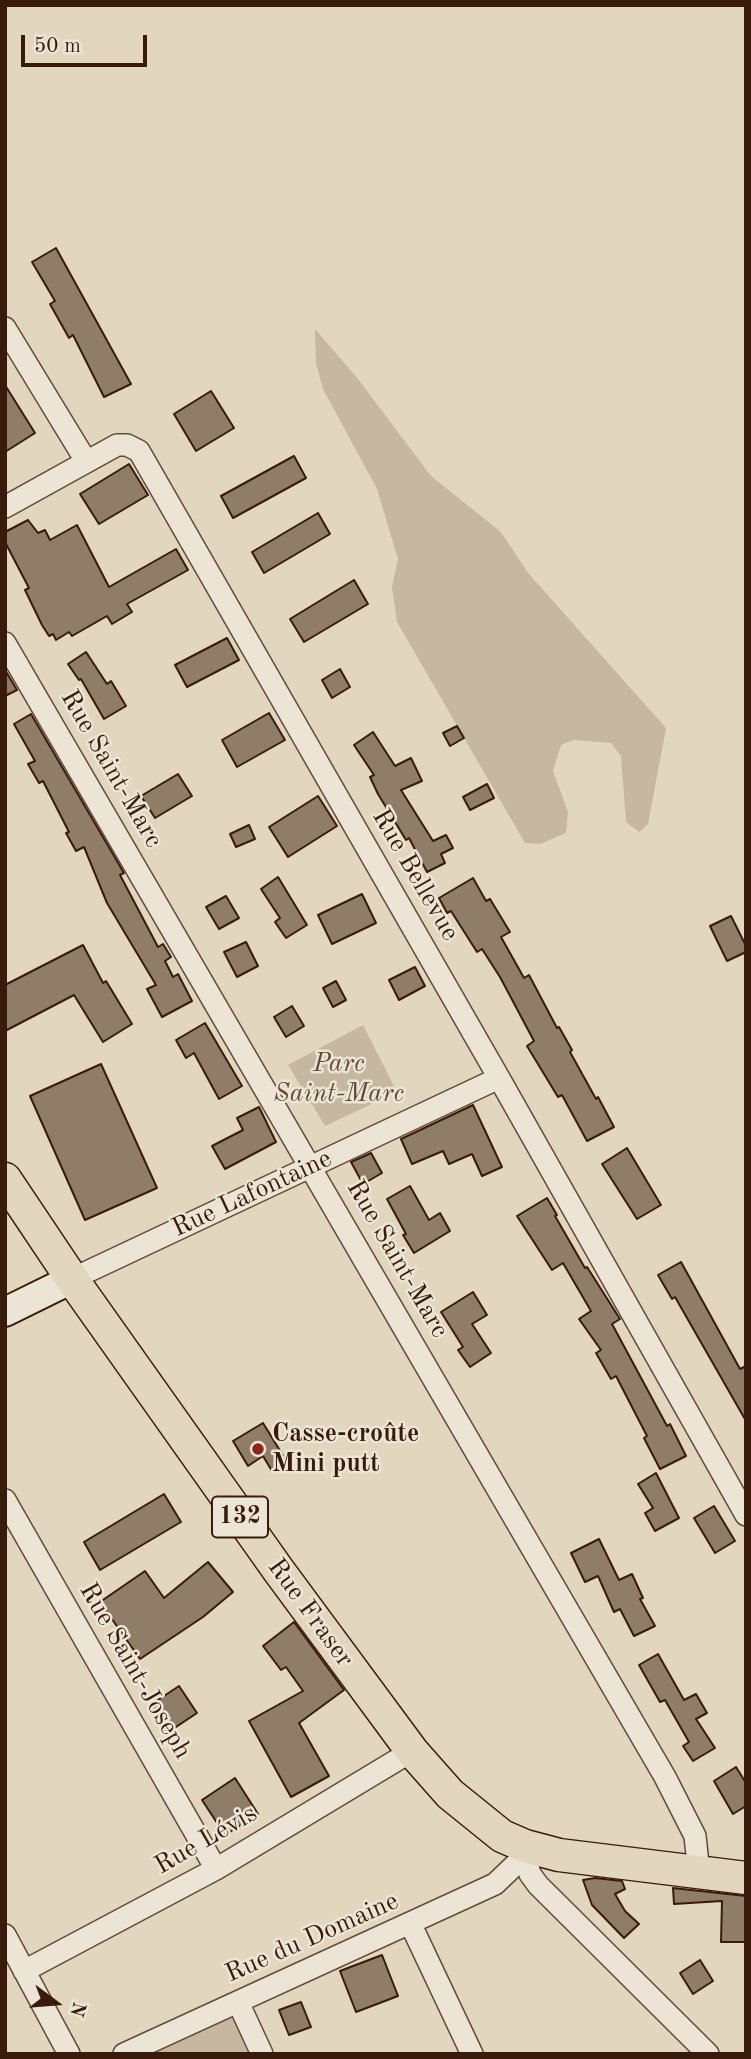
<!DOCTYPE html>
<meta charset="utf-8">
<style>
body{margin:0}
#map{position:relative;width:751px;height:2059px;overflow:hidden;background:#e2d7be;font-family:"Old Standard TT",serif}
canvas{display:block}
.frame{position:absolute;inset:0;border:7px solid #381b0b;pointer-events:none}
.north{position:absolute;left:21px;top:1968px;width:70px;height:70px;-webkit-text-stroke:5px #ece5d5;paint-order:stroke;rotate:106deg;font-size:19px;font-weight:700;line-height:28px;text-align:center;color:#381b0b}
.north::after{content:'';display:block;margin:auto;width:24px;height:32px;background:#381b0b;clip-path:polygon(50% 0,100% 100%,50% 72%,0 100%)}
.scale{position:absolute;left:21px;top:35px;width:126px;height:32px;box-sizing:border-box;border:4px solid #381b0b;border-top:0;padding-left:9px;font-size:21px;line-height:24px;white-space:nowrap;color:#381b0b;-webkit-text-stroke:5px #ece5d5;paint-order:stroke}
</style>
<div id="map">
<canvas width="751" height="2059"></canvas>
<div class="frame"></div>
<div class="north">N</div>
<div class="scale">50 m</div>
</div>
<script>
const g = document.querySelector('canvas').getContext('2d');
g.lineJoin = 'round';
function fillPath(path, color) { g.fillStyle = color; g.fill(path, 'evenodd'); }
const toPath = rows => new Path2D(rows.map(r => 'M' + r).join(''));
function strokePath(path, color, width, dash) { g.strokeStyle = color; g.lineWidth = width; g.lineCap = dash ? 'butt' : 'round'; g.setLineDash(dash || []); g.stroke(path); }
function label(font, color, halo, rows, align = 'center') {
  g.font = font + ' "Old Standard TT",serif'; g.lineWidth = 5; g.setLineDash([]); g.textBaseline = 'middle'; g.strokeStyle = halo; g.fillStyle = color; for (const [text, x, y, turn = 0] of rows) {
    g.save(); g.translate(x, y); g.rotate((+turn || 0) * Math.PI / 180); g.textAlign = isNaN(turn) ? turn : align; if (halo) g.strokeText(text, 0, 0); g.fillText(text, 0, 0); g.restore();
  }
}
fillPath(toPath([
 [315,329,358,379,431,476,501,532,528,573,666,728,648,824,639,832,626,822,621,756,611,743,573,740,561,745,553,771,568,812,566,833,540,844,525,843,397,622,392,587,398,559,377,489,323,389,316,363],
 [363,1025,397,1092,325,1126,288,1065],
 [239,2010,260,2054,147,2054]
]), '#c5b7a0');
const building = toPath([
 [56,248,131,384,104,397,73,335,69,338,50,304,55,301,32,262,56,248],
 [5,385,35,433,5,452,5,385],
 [211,391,234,428,196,451,174,414,211,391],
 [294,456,306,478,233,518,221,496,294,456],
 [129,464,148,495,99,524,80,494,129,464],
 [318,513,330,534,264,573,252,552,318,513],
 [28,520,38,533,45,530,50,540,77,525,109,587,176,549,188,570,127,604,132,612,112,624,107,616,72,636,69,632,56,640,53,634,49,636,42,625,25,590,29,588,5,542,5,532,28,520],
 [354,580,368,604,304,642,290,619,354,580],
 [227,638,239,660,187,687,175,665,227,638],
 [86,652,107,684,111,681,126,706,104,719,81,679,79,680,68,664,86,652],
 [340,669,350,687,332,698,322,680,340,669],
 [5,670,17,690,5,696,5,670],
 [269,713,285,740,237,767,222,740,269,713],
 [31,714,124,873,120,875,158,947,163,944,171,957,165,961,173,977,178,974,192,1001,162,1017,147,989,156,985,107,903,84,847,76,851,66,833,69,832,43,781,39,783,28,764,35,761,14,724,31,714],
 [457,726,464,738,450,746,443,733,457,726],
 [373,732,395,766,411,758,422,781,401,790,433,841,446,835,453,848,441,854,445,863,427,872,409,838,406,840,378,794,370,777,374,775,354,745,373,732],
 [178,774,192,796,155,818,141,796,178,774],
 [487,784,494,798,470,810,463,797,487,784],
 [318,796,337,826,288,857,269,827,318,796],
 [249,825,255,839,236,847,230,834,249,825],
 [278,877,307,925,286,938,275,922,280,918,261,889,278,877],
 [473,878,486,901,490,899,510,932,501,937,524,978,529,975,557,1028,559,1027,572,1050,570,1052,596,1099,598,1097,614,1127,587,1141,562,1095,558,1097,527,1046,534,1041,500,977,482,949,477,952,451,911,447,913,439,898,473,878],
 [362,894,376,923,332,944,318,915,362,894],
 [226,896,239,918,219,929,206,907,226,896],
 [731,916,746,946,746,952,727,961,710,926,731,916],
 [246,942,258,966,237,977,224,952,246,942],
 [83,945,103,983,106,981,132,1024,103,1042,74,995,5,1031,5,985,83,945],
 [415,967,425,986,399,1000,389,980,415,967],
 [336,981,346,1000,333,1007,323,988,336,981],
 [292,1006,304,1026,286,1037,274,1017,292,1006],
 [205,1023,242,1086,219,1099,194,1053,186,1058,176,1040,205,1023],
 [101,1064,157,1188,85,1220,30,1096,101,1064],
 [473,1105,502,1167,482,1176,472,1154,449,1164,443,1151,412,1164,401,1139,473,1105],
 [259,1107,276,1142,225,1169,212,1146,243,1130,237,1118,259,1107],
 [627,1148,661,1205,637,1219,602,1164,627,1148],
 [371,1153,382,1173,363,1184,351,1162,371,1153],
 [410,1186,429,1220,440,1213,450,1231,414,1253,403,1235,406,1234,387,1199,410,1186],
 [547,1198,557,1215,555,1216,585,1268,587,1267,620,1319,612,1324,667,1426,670,1424,686,1456,660,1469,644,1438,647,1436,616,1376,611,1379,596,1353,601,1350,579,1319,591,1311,563,1263,552,1270,517,1216,547,1198],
 [681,1262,740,1369,746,1366,746,1421,675,1297,672,1299,658,1275,681,1262],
 [473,1292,487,1315,472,1324,491,1353,470,1367,458,1350,463,1347,441,1312,473,1292],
 [263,1423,287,1462,272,1471,263,1456,248,1466,233,1441,263,1423],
 [656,1473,679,1518,655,1531,645,1513,653,1508,638,1484,656,1473],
 [164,1494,181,1522,100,1570,84,1542,164,1494],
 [714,1506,735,1541,715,1553,694,1518,714,1506],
 [599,1539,619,1580,632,1574,643,1598,640,1599,655,1626,634,1636,620,1609,614,1612,598,1576,585,1582,571,1553,599,1539],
 [208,1562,233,1592,203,1617,140,1659,100,1602,145,1571,164,1598,208,1562],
 [294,1622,344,1690,299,1723,329,1776,291,1797,249,1721,303,1691,286,1667,281,1670,263,1646,294,1622],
 [658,1654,684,1700,696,1694,707,1713,696,1719,715,1748,693,1761,683,1746,689,1742,665,1700,660,1702,639,1665,658,1654],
 [179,1686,197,1713,167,1733,149,1706,179,1686],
 [736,1767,746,1783,746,1806,733,1814,714,1781,736,1767],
 [235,1778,258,1814,225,1835,202,1800,235,1778],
 [595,1878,622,1881,625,1889,615,1894,625,1911,639,1924,624,1938,592,1905,583,1880,595,1878],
 [673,1888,746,1896,746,1942,721,1942,722,1901,674,1904,673,1888],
 [382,1955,398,1996,356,2012,340,1971,382,1955],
 [700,1960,713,1981,693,1994,680,1973,700,1960],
 [301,2002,311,2027,289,2035,279,2010,301,2002]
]);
fillPath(building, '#907d68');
strokePath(building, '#381b0b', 2);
const street = toPath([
 [5,328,86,461],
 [5,507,117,445,127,445,139,451,499,1078,746,1515],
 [5,643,665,1777,695,1836,699,1873],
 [72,1279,499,1078],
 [5,1500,216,1869],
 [528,1866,530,1874,538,1885,708,2054],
 [411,1925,472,2054],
 [5,1935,69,2054],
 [24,1971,216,1869,412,1751],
 [238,2002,262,2054],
 [124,2054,495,1884,517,1863]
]);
const secondary = toPath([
 [5,1312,72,1279]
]);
const primary = toPath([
 [5,1179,72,1279,279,1571,412,1751,450,1794,502,1836,525,1846,559,1855,746,1878]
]);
strokePath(street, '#624a38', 24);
strokePath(secondary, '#381b0b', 32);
strokePath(primary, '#381b0b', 35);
strokePath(street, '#ece5d5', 21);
strokePath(secondary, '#ece5d5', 28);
strokePath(primary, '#e2d7be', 32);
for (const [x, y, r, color] of [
 [258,1449,7,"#8f2418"]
]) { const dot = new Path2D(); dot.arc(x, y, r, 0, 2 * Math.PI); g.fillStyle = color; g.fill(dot); strokePath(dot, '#ece5d5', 2.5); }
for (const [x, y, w] of [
 [240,1517,56]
]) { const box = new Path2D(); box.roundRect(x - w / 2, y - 20.5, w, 41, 5); g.fillStyle = '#ece5d5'; g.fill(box); strokePath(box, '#381b0b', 2); }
label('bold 24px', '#381b0b', null, [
 ["132",240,1517]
]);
label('26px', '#381b0b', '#ece5d5', [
 ["Rue Saint-Marc",111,769,60],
 ["Rue Bellevue",415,875,60],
 ["Rue Lafontaine",252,1194,-25],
 ["Rue Saint-Marc",397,1259,60],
 ["Rue Fraser",310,1613,54],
 ["Rue Saint-Joseph",135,1671,60],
 ["Rue Lévis",206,1840,-30],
 ["Rue du Domaine",312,1938,-24]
]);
label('italic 26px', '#624a38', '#ece5d5', [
 ["Parc",339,1064],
 ["Saint-Marc",339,1094]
]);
label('bold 26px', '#381b0b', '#ece5d5', [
 ["Casse-croûte",272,1434],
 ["Mini putt",272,1464]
], 'left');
</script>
